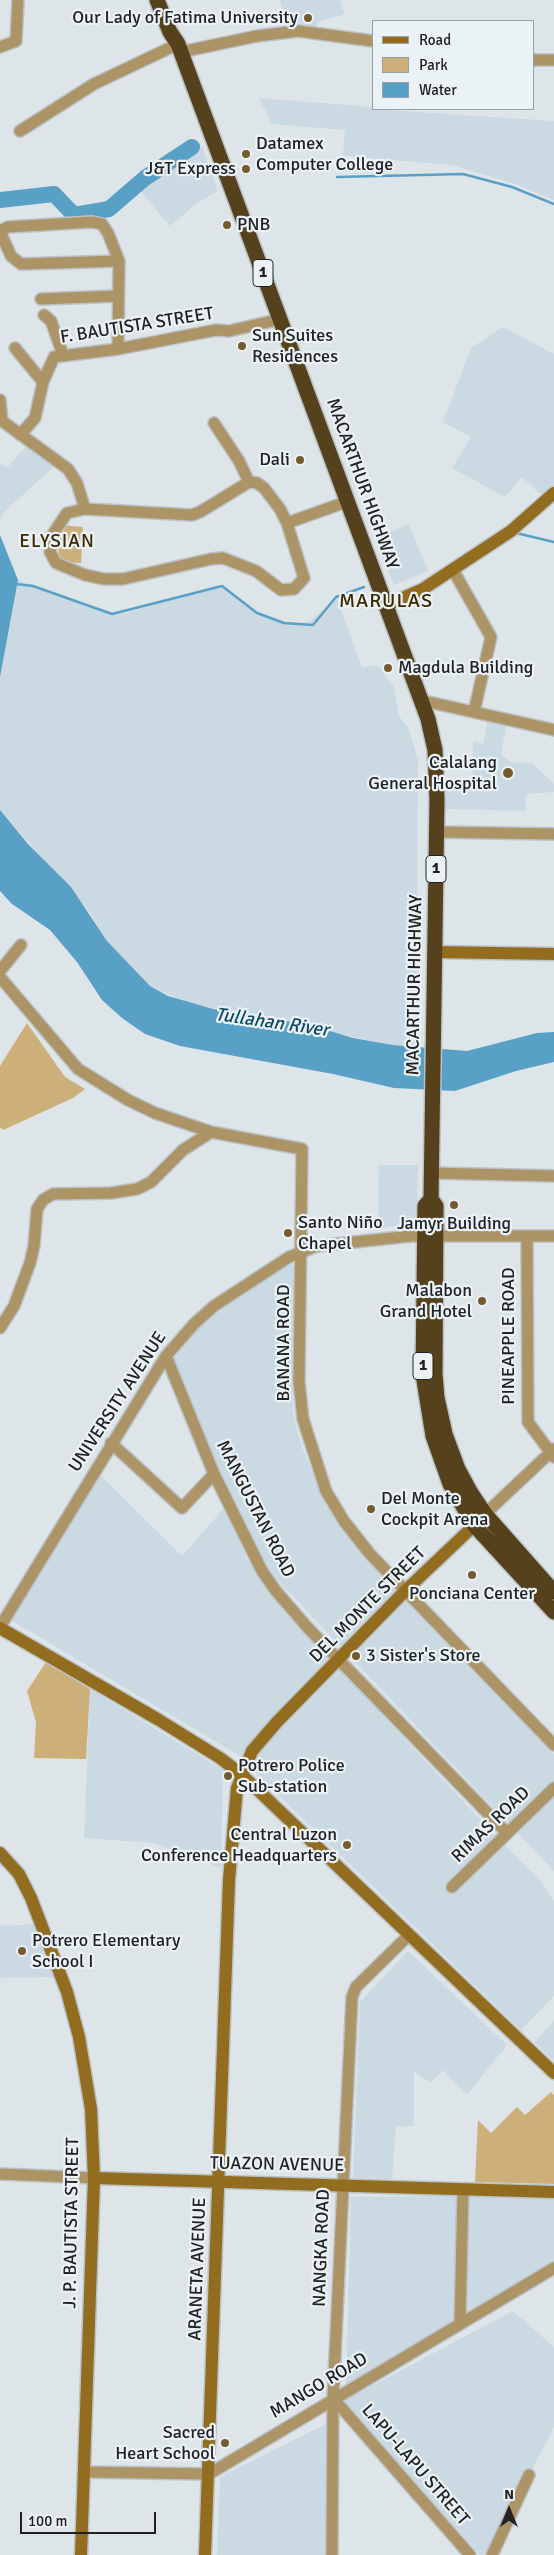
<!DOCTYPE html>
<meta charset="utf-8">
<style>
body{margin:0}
#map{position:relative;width:554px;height:2555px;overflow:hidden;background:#dde5e9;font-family:Signika,sans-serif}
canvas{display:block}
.legend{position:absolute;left:372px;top:20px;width:162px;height:90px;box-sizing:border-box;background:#eaf2f6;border:1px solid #999fa2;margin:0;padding:6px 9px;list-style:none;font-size:15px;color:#202224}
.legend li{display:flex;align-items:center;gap:10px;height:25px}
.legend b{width:25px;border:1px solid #999fa2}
.north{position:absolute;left:484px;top:2485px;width:50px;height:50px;-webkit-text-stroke:4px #eaf2f6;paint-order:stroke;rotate:0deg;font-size:14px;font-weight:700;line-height:20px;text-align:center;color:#202224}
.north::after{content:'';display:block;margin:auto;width:18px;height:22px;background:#202224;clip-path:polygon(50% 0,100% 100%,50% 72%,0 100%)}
.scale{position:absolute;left:20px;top:2512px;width:136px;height:22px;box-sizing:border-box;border:2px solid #202224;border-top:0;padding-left:6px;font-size:15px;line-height:18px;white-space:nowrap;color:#202224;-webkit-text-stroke:4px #eaf2f6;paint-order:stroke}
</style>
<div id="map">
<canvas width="554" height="2555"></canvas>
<ul class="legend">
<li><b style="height:6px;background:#926d1f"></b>Road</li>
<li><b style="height:14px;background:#cdaf7a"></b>Park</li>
<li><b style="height:14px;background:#58a0c5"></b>Water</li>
</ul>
<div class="north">N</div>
<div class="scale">100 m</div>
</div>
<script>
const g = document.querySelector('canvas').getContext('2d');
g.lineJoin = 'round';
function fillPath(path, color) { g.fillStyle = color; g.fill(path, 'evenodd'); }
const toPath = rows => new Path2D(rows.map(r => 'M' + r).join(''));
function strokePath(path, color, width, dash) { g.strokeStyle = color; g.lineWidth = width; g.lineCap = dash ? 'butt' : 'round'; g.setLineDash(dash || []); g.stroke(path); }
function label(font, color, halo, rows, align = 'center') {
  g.font = font + ' Signika,sans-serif'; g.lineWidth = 4.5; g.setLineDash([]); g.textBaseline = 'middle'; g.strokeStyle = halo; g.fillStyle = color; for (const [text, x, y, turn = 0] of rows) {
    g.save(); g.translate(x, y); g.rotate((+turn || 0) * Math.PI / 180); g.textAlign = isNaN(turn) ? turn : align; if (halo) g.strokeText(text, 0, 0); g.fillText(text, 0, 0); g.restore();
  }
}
fillPath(toPath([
 [280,0,340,0,344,14,318,22,316,31,287,30],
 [259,98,373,107,373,109,554,121,554,200,518,185,452,165,343,156,345,130,272,124],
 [202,146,218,191,196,204,170,226,138,188],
 [503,327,554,354,554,485,543,497,522,477,505,497,452,468,471,437,443,422,471,348],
 [27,445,56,465,5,511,0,520,0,462,7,468],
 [409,524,428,571,394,585,375,538],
 [18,580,100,609,123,614,218,585,263,616,290,624,309,622,337,598,362,668,377,665,394,687,399,716,409,729,418,761,417,1046,393,1045,188,1003,150,986,107,941,89,911,0,810,0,677],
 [488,718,507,722,501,754,512,763,531,762,554,784,554,792,526,794,525,811,446,809,446,785,472,784,473,741,483,744],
 [379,1165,418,1165,417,1224,378,1228],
 [291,1262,295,1267,292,1348,293,1414,302,1447,325,1503,366,1556,554,1754,554,1871,264,1566,241,1525,171,1356,209,1314],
 [97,1472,182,1556,226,1506,246,1557,279,1604,504,1845,541,1881,554,1901,554,1996,521,2030,235,1753,9,1619],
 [90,1689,223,1770,221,1868,154,1843,84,1838],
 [34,1924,53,1977,0,1978,0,1926],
 [408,1951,507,2045,467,2095,443,2070,430,2083,414,2071,414,2126,396,2127,392,2179,353,2178,360,2002],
 [554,2021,554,2061,534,2042],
 [554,2195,554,2267,346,2384,351,2197],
 [513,2311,554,2347,554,2427,488,2555,480,2555,343,2401],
 [328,2423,327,2555,217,2555,220,2477]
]), '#cbd9e2');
fillPath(toPath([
 [60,525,83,527,81,563,58,562],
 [27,1023,65,1077,85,1089,73,1098,3,1130,0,1127,0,1066],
 [46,1662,90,1689,86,1759,34,1758,36,1722,27,1691],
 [551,2092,554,2095,554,2184,475,2182,478,2120,491,2133,517,2107,525,2115]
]), '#cdaf7a');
fillPath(toPath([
 [0,535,18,580,0,677],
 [0,810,28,844,71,887,107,941,150,986,168,996,213,1009,310,1025,353,1038,393,1045,467,1051,537,1033,554,1032,554,1062,516,1071,455,1091,394,1088,333,1074,180,1046,145,1034,122,1018,102,1000,77,962,50,930,12,904,0,891]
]), '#58a0c5');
strokePath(toPath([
 [337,177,463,174,512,187,554,204],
 [516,533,554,542],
 [16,584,33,586,112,614,222,586,257,613,284,623,313,625,336,597,364,587]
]), '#58a0c5', 2.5);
strokePath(toPath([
 [0,200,54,194,74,215,109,209,145,178,192,147]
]), '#58a0c5', 16);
const street = toPath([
 [0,47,16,41,18,0],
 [181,52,257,36,298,31,373,41],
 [533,60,554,60],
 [20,131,94,84,178,44],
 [41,299,117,296],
 [44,315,51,321,63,355],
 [15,348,43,382],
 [118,349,119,261,108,233,102,224,92,222,8,227,2,230,2,236,11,256,21,264,119,261],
 [0,400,2,421,68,469,77,483,85,509],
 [214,423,239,461,249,482],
 [20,435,35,418,43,382,54,357,118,349,216,330,229,331,281,319],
 [249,482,257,483,264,488,280,509,287,523,304,578,294,589,281,590,256,571,223,558,211,559,123,579,104,579,85,575,56,563,50,552,53,534,67,513,85,509,192,515,200,512,249,482],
 [287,523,349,501],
 [453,570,491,637,474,712],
 [424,701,554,730],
 [437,832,554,834],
 [0,971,21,945],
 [0,977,78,1069,128,1100,155,1113,211,1132,302,1149,299,1381,303,1419,326,1491,344,1521,370,1554,554,1745],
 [432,1173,554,1176],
 [527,1236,528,1422,554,1457],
 [0,1328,14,1306,30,1263,34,1246,37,1209,43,1200,53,1194,111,1193,137,1189,151,1182,183,1150,211,1132],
 [166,1356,214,1474,262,1571,276,1591,308,1628,507,1833],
 [111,1443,182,1508,214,1474],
 [485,1514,554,1449],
 [0,1627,166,1356,194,1324,214,1306,289,1257,317,1246,411,1236,554,1236],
 [452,1887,554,1788],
 [0,2174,94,2178],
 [460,2323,463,2189],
 [333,2398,470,2555],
 [85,2472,209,2474,554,2268],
 [332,2555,333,2398,352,1997,356,1987,408,1936],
 [492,2555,529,2475]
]);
const secondary = toPath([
 [387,605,423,589,511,531,554,493],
 [434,952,554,954],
 [0,1628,159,1720,220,1758,241,1774,554,2073],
 [0,1853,19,1874,31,1898,67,1992,79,2037,91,2109,94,2178,81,2555],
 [94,2178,554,2192],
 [205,2555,229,1880,237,1788,252,1751,277,1722,406,1590,480,1520]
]);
const highway = toPath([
 [157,0,170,32,178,44,428,719,435,750,437,800,431,1199,436,1206,435,1374,437,1398,445,1434,458,1469,471,1493,485,1514,554,1592],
 [431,1199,425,1206,423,1374,433,1436,450,1484,474,1525,554,1612]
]);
strokePath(street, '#bbc2c6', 14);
strokePath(secondary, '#bbc2c6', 15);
strokePath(highway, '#bbc2c6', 18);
strokePath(street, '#ad9467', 11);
strokePath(secondary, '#926d1f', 12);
strokePath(highway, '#55411b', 15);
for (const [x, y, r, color] of [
 [308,18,5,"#755b2d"],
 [246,154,5,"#755b2d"],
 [246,169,5,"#755b2d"],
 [227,225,5,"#755b2d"],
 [242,346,5,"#755b2d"],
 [300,460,5,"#755b2d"],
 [388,668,5,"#755b2d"],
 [508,773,6,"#755b2d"],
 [454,1205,5,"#755b2d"],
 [288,1233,5,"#755b2d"],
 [482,1301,5,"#755b2d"],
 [371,1509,5,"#755b2d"],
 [472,1575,5,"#755b2d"],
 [356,1656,5,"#755b2d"],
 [228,1776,5,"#755b2d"],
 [347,1845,5,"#755b2d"],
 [22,1951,5,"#755b2d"],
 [225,2443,5,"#755b2d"]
]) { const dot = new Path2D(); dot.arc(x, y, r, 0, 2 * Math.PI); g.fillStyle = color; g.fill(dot); strokePath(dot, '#eaf2f6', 2); }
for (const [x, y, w] of [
 [263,273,20],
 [436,869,20],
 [423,1366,20]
]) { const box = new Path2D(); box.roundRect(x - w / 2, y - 13.5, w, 27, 4); g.fillStyle = '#eaf2f6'; g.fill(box); strokePath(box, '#202224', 1); }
label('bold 16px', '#202224', null, [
 ["1",263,273],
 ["1",436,869],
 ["1",423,1366]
]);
label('18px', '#202224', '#eaf2f6', [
 ["Our Lady of Fatima University",298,18,"right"],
 ["Datamex",256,144],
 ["Computer College",256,165],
 ["J&T Express",236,169,"right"],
 ["PNB",237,225],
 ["Sun Suites",252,336],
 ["Residences",252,357],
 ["Dali",290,460,"right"],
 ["Magdula Building",398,668],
 ["Calalang",497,763,"right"],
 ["General Hospital",497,784,"right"],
 ["Santo Niño",298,1223],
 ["Chapel",298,1244],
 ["Jamyr Building",454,1224,"center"],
 ["Malabon",472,1291,"right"],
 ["Grand Hotel",472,1312,"right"],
 ["Del Monte",381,1499],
 ["Cockpit Arena",381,1520],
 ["Ponciana Center",472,1594,"center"],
 ["3 Sister's Store",366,1656],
 ["Potrero Police",238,1766],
 ["Sub-station",238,1787],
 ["Central Luzon",337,1835,"right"],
 ["Conference Headquarters",337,1856,"right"],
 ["Potrero Elementary",32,1941],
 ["School I",32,1962],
 ["Sacred",215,2433,"right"],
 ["Heart School",215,2454,"right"]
], 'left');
label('18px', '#202224', '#eaf2f6', [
 ["F. BAUTISTA STREET",137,326,-9],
 ["MACARTHUR HIGHWAY",362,484,70],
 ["MACARTHUR HIGHWAY",415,985,-89],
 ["PINEAPPLE ROAD",509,1336,-90],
 ["BANANA ROAD",284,1343,-90],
 ["UNIVERSITY AVENUE",118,1402,-57],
 ["MANGUSTAN ROAD",255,1509,63],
 ["DEL MONTE STREET",368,1605,-45],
 ["RIMAS ROAD",491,1825,-44],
 ["TUAZON AVENUE",277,2165,1],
 ["J. P. BAUTISTA STREET",72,2223,-89],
 ["NANGKA ROAD",322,2248,-88],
 ["ARANETA AVENUE",198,2269,-88],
 ["MANGO ROAD",319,2386,-31],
 ["LAPU-LAPU STREET",415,2465,49]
]);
g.letterSpacing = '1px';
label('19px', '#3b2800', '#eaf2f6', [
 ["ELYSIAN",57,542]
]);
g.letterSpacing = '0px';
label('italic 19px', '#0f4b65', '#eaf2f6', [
 ["Tullahan River",272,1023,8]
]);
g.letterSpacing = '1px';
label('20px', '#3b2800', '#eaf2f6', [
 ["MARULAS",386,602]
]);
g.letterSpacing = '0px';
</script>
